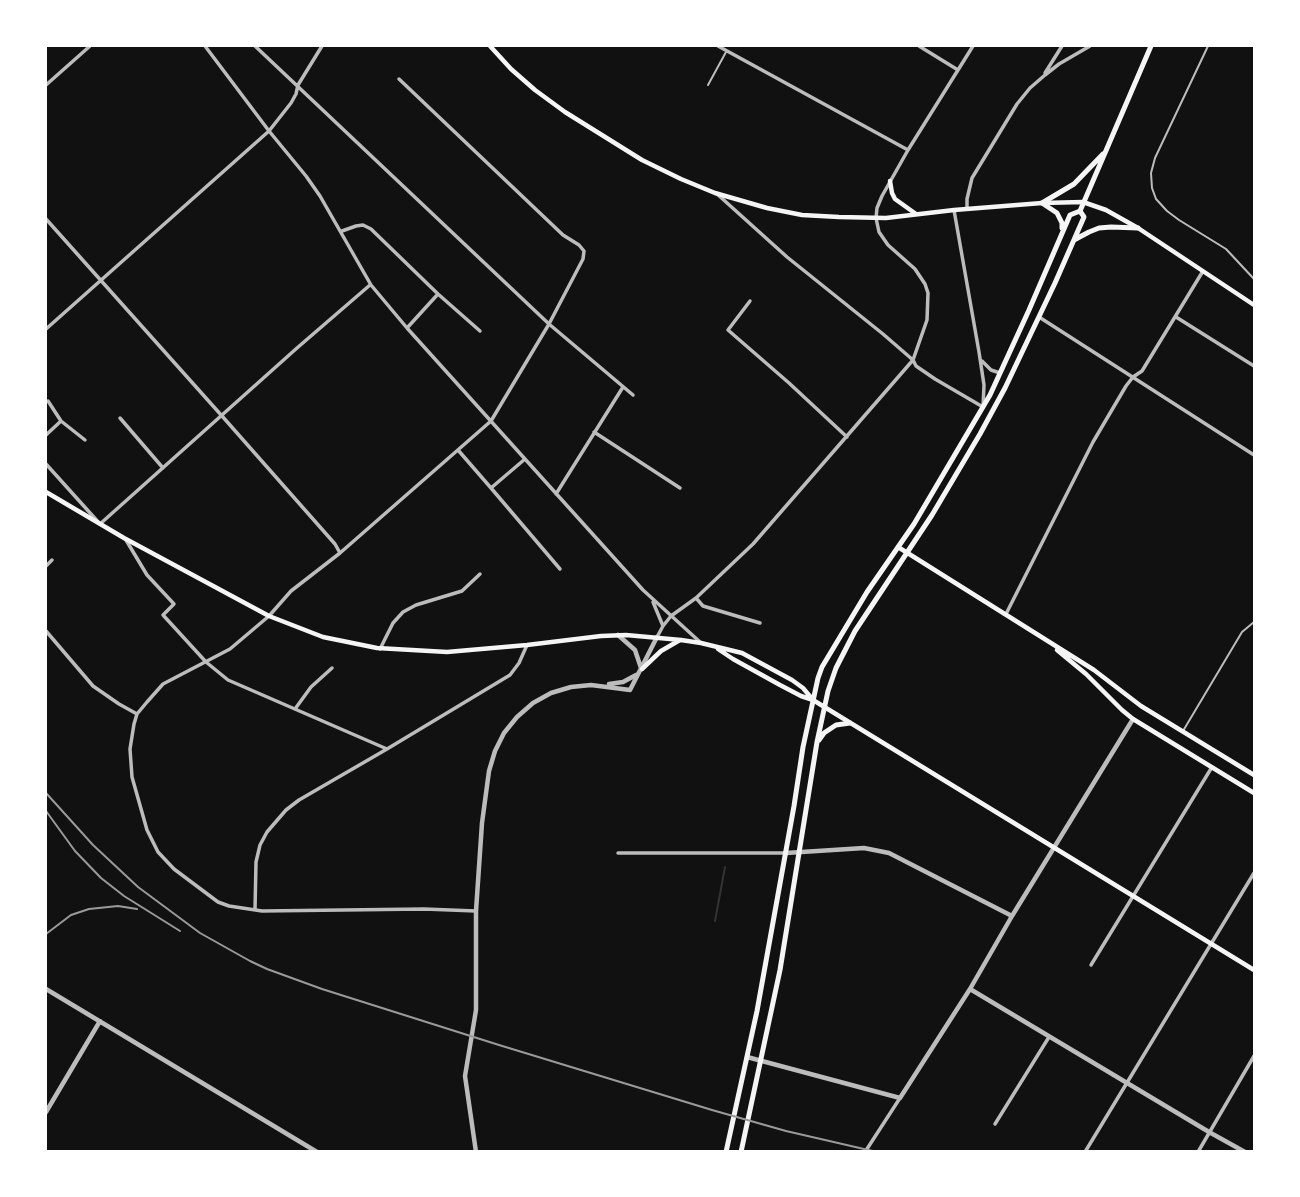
<!DOCTYPE html>
<style>
body{margin:0}
#map{position:relative;width:1300px;height:1197px;overflow:hidden;background:#111;font-family:"Asap Condensed",sans-serif}
canvas{display:block}
.frame{position:absolute;inset:0;border:47px solid #fff;pointer-events:none}
</style>
<div id="map">
<canvas width="1300" height="1197"></canvas>
<div class="frame"></div>
</div>
<script>
const g = document.querySelector('canvas').getContext('2d');
g.lineJoin = 'round';
const toPath = rows => new Path2D(rows.map(r => 'M' + r).join(''));
function strokePath(path, color, width, dash) { g.strokeStyle = color; g.lineWidth = width; g.lineCap = dash ? 'butt' : 'round'; g.setLineDash(dash || []); g.stroke(path); }
strokePath(toPath([
 [715,921,725,867]
]), '#333', 2);
strokePath(toPath([
 [1208,46,1155,158,1151,173,1152,188,1156,199,1167,211,1179,220,1226,249,1254,279],
 [708,85,726,52],
 [1183,731,1242,632,1254,622]
]), '#bcbcbc', 2);
strokePath(toPath([
 [205,46,269,131,306,176,320,196,371,285,407,328,643,590,700,642],
 [255,46,549,324,633,395],
 [718,46,908,150],
 [919,46,958,70],
 [1045,73,1062,46],
 [399,79,563,235,579,245,584,251,583,259,549,324,491,421,340,553,291,591,269,616,230,649,163,684,147,702,137,714,134,724,130,749,132,777,147,830,158,852,174,869,218,902,229,906,262,911,424,909,476,911],
 [46,85,90,46],
 [716,193,787,257,883,334,913,360,916,366,935,379,983,407,984,385,979,352,954,210],
 [967,209,967,199,972,178,1017,104,1030,88,1045,75,1059,64,1090,46],
 [46,219,222,416,335,544,340,553],
 [342,231,356,226,363,225,371,229,438,294,480,331],
 [750,301,728,330,789,383,847,437],
 [1039,317,1254,455],
 [1176,317,1254,366],
 [407,328,438,294],
 [46,329,269,131,291,103,296,94,298,85,322,46],
 [982,361,991,370,1000,373],
 [48,401,61,421,85,440],
 [120,418,163,468],
 [594,432,680,488],
 [46,435,61,421],
 [458,450,491,488],
 [525,459,491,488,560,569],
 [46,464,100,524,297,348,370,285],
 [556,494,623,387],
 [126,540,147,575,174,604,163,615,206,662,228,680,387,749],
 [46,566,52,560],
 [696,598,703,606,760,623],
 [653,602,663,626],
 [1006,614,1093,442,1126,386,1133,377,1142,371,1203,271],
 [46,631,93,686,119,704,137,714],
 [657,637,663,626,671,616,696,598,753,544,913,360,927,320,928,293,925,284,915,269,888,245,879,232,876,218,877,208,882,196,908,150,973,46],
 [380,649,393,623,403,612,416,605,462,591,480,574],
 [295,709,311,687,332,668],
 [618,853,786,853],
 [255,910,256,862,260,845,267,832,286,810,299,800,387,749,510,675,519,663,527,645],
 [1091,965,1212,767],
 [995,1124,1049,1037],
 [865,1152,900,1098],
 [1085,1152,1254,873],
 [1198,1152,1254,1056]
]), '#bcbcbc', 3.5);
strokePath(toPath([
 [618,635,635,650,641,668],
 [609,684,623,682,636,675],
 [786,853,864,848,889,853,1012,916],
 [46,989,317,1152],
 [970,989,1209,1132,1245,1152],
 [747,1057,900,1098,970,989,1012,916,1133,719],
 [46,1112,100,1021],
 [476,1152,465,1076,476,1010,476,911,482,823,489,771,495,751,504,733,517,717,533,703,551,693,571,687,591,685,630,690,657,637]
]), '#bcbcbc', 4.5);
strokePath(toPath([
 [490,46,511,69,535,90,565,112,642,160,681,179,715,193,767,208,802,215,839,217,886,218,954,210,1042,203,1083,202,1106,210,1138,228,1254,305],
 [890,181,892,193,895,199,916,214],
 [46,492,124,538,269,616,323,637,377,648,447,652,527,645,601,636,626,635,681,640,701,643,742,653,792,680,803,688,813,700],
 [898,547,1094,670,1141,706,1254,775],
 [718,649,733,659,780,685,801,696,813,700,1254,970],
 [1057,650,1086,674,1122,710,1133,719,1254,793],
 [642,669,661,651,680,640]
]), '#f5f5f5', 4.5);
strokePath(toPath([
 [1042,203,1074,184,1103,154],
 [1042,203,1057,213,1062,223,1062,228],
 [1074,240,1089,232,1099,228,1111,227,1138,228],
 [819,740,824,733,836,725,850,723],
 [726,1152,757,1011,794,806,803,747,818,678,822,667,867,592,914,524,990,395,1029,310,1070,215,1080,211,1151,46],
 [741,1152,780,970,817,742,828,691,836,668,855,631,932,515,980,434,1005,388,1055,283,1084,217,1080,211]
]), '#f5f5f5', 5);
strokePath(toPath([
 [46,793,93,845,138,887,200,933,250,961,267,969,322,989,499,1045,712,1110,786,1131,877,1152],
 [46,811,75,851,101,878,124,896,180,931],
 [46,934,71,915,89,909,118,906,137,909]
]), '#9a9a9a', 2);
</script>
